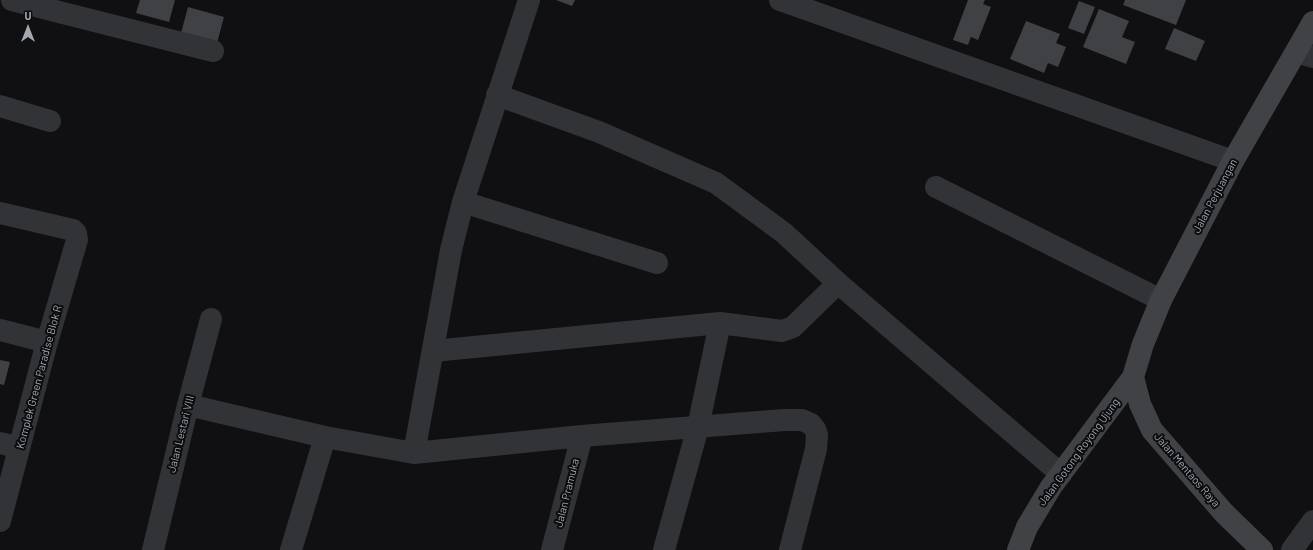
<!DOCTYPE html>
<style>
body{margin:0}
#map{position:relative;width:1313px;height:550px;overflow:hidden;background:#101012;font-family:Barlow,sans-serif}
canvas{display:block}
.north{position:absolute;left:8px;top:8px;width:40px;height:40px;-webkit-text-stroke:3px #0b0c0d;paint-order:stroke;rotate:0deg;font-size:11px;font-weight:700;line-height:16px;text-align:center;color:#a3a8b1}
.north::after{content:'';display:block;margin:auto;width:14px;height:18px;background:#a3a8b1;clip-path:polygon(50% 0,100% 100%,50% 72%,0 100%)}
</style>
<div id="map">
<canvas width="1313" height="550"></canvas>
<div class="north">U</div>
</div>
<script>
const g = document.querySelector('canvas').getContext('2d');
g.lineJoin = 'round';
function fillPath(path, color) { g.fillStyle = color; g.fill(path, 'evenodd'); }
const toPath = rows => new Path2D(rows.map(r => 'M' + r).join(''));
function strokePath(path, color, width, dash) { g.strokeStyle = color; g.lineWidth = width; g.lineCap = dash ? 'butt' : 'round'; g.setLineDash(dash || []); g.stroke(path); }
function label(font, color, halo, rows, align = 'center') {
  g.font = font + ' Barlow,sans-serif'; g.lineWidth = 4; g.setLineDash([]); g.textBaseline = 'middle'; g.strokeStyle = halo; g.fillStyle = color; for (const [text, x, y, turn = 0] of rows) {
    g.save(); g.translate(x, y); g.rotate((+turn || 0) * Math.PI / 180); g.textAlign = isNaN(turn) ? turn : align; if (halo) g.strokeText(text, 0, 0); g.fillText(text, 0, 0); g.restore();
  }
}
fillPath(toPath([
 [140,0,175,0,169,22,136,13],
 [556,0,575,0,572,6],
 [968,0,985,0,983,4,991,7,978,40,971,37,968,45,953,40],
 [1125,0,1186,0,1176,25,1123,5],
 [1079,1,1095,7,1084,34,1068,28],
 [188,7,224,17,217,43,181,33],
 [1099,9,1129,21,1122,37,1135,42,1126,64,1083,47],
 [1026,21,1060,34,1056,43,1066,47,1058,67,1048,63,1044,73,1010,59],
 [1174,28,1205,41,1196,61,1165,49],
 [0,360,10,362,4,385,0,384]
]), '#3f4145');
strokePath(toPath([
 [12,0,213,51],
 [780,0,1233,161],
 [1296,52,1313,57],
 [497,95,599,132,716,183,784,233,838,283,1061,474],
 [0,106,50,121],
 [936,187,1161,300],
 [463,202,657,263],
 [0,213,73,230,76,233,77,240,47,342,0,521],
 [0,330,47,342],
 [433,351,720,323,782,331,793,327,838,283],
 [188,405,325,437,414,453,582,436,784,420,802,420,811,424,815,429,817,435,816,449,790,550],
 [0,443,19,448],
 [414,453,451,250,463,202,529,0],
 [153,550,188,405,211,319],
 [291,550,325,437],
 [552,550,582,436],
 [664,550,698,427,720,323],
 [1292,550,1313,521]
]), '#323336', 22);
strokePath(toPath([
 [1133,377,1140,404,1152,430,1224,513,1262,550],
 [1018,550,1027,527,1051,487,1133,377,1143,344,1161,300,1233,161,1313,22]
]), '#404246', 22);
label('11px', '#a3a8b1', '#0b0c0d', [
 ["Jalan Perjuangan",1215,196,-62],
 ["Komplek Green Paradise Blok R",39,377,-75],
 ["Jalan Lestari VIII",181,434,-76],
 ["Jalan Gotong Royong Ujung",1079,452,-54],
 ["Jalan Mentaos Raya",1187,470,49],
 ["Jalan Pramuka",567,493,-76]
]);
</script>
